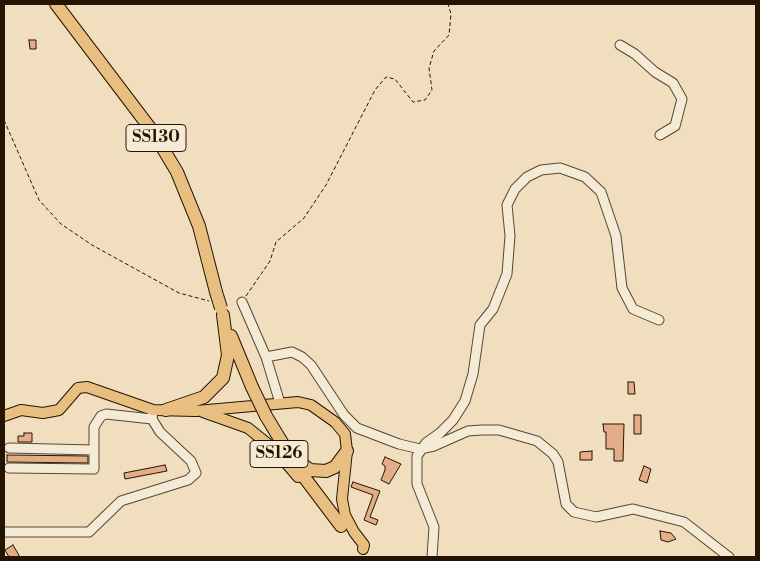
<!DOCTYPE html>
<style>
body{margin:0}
#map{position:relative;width:760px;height:561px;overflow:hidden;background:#f0debf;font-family:"Libre Bodoni",serif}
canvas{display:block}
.frame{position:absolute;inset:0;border:5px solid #241502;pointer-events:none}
</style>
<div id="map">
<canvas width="760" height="561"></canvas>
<div class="frame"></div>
</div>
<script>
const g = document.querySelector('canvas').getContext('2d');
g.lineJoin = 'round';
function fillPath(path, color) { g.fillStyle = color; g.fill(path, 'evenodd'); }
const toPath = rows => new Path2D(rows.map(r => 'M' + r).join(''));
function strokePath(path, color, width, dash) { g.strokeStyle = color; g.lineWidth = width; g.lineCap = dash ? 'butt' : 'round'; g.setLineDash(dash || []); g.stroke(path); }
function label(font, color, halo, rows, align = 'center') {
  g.font = font + ' "Libre Bodoni",serif'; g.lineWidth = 4.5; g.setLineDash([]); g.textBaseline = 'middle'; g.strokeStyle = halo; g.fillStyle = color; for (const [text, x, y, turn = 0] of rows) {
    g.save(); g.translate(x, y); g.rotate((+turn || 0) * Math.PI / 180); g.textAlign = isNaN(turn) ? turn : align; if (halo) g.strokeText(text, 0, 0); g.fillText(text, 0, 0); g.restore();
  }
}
const building = toPath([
 [29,40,36,40,36,49,30,49,29,40],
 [628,382,634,382,635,394,628,394,628,382],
 [634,415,641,415,641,434,634,434,634,415],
 [603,424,624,424,623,461,614,461,614,449,606,449,606,432,604,432,603,424],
 [24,433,32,433,32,442,18,442,18,436,24,436,24,433],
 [592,451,592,460,580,460,580,452,592,451],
 [7,455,88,456,88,463,7,462,7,455],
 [385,457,401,464,389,484,381,480,385,470,385,466,382,464,385,457],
 [165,465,167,471,125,479,124,473,165,465],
 [644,466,651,469,647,483,639,480,644,466],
 [353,482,380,491,370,517,378,520,376,525,364,520,373,495,351,487,353,482],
 [660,531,671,533,676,539,668,542,661,540,660,531],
 [13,545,20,557,9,557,5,550,13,545]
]);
fillPath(building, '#e4ac87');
strokePath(building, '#241502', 1);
const minor = toPath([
 [620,45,635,54,655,72,673,83,682,99,675,126,660,135],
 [242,302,266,357,280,403],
 [266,357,292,352,302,357,311,365,344,415,357,428,399,444,420,449,434,446,468,431,482,430,499,430,537,441,553,454,558,462,566,504,574,512,596,517,633,509,684,522,729,557],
 [9,448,94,450],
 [9,468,94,469,94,427,101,416,106,414,152,419],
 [4,532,89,532,121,501,188,480,196,473,191,461,160,432,152,419,153,410],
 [432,557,434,527,417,484,417,456,426,443,440,433,453,420,465,401,473,374,480,325,493,309,507,274,510,236,507,205,515,189,527,177,541,170,560,168,585,177,601,192,616,236,622,288,633,309,659,320]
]);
const major = toPath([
 [203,412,248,428,274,449,298,477],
 [4,416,21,410,43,413,59,410,78,388,87,387,153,410,196,411,298,402,311,405,335,422,345,434,347,451,342,499,345,515,354,532,364,545,363,549]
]);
const highway = toPath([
 [56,4,153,132,177,172,199,226,216,292],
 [231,336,252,387],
 [166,410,204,397,223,378,228,355,223,315],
 [266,416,298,469,341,526],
 [297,460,310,470,326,471,335,467,347,451]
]);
strokePath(minor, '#574731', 11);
strokePath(major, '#241502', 12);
strokePath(highway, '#241502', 14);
strokePath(toPath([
 [4,120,39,200,61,224,92,245,179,293,209,301],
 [246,296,270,261,276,242,304,218,326,185,375,90,386,77,395,79,413,102,425,100,432,90,429,68,434,51,449,35,451,14,448,4]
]), '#241502', 1, [4, 2.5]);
strokePath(minor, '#f5ead5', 9);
strokePath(major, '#e8bf80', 10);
strokePath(highway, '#e8bf80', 12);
const highwayBridge = toPath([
 [216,292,221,308],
 [252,387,266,416]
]);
strokePath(highwayBridge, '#241502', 14, []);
strokePath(highwayBridge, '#e8bf80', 12);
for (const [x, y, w] of [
 [156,138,60],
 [279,454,58]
]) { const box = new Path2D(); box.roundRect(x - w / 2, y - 13.5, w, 27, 4); g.fillStyle = '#f5ead5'; g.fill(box); strokePath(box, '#241502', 1); }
label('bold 16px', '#241502', null, [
 ["SS130",156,138],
 ["SS126",279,454]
]);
</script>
